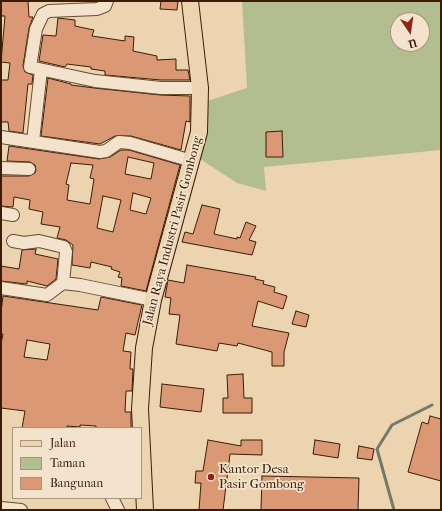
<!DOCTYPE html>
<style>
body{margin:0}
#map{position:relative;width:442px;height:511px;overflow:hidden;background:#ecd4b1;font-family:"IM FELL French Canon",serif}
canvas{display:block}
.frame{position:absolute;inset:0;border:2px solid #3b1d07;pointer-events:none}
.legend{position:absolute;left:12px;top:427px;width:130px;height:72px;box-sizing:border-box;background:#f3e3cc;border:1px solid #a9947d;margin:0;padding:5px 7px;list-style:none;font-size:12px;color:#3b1d07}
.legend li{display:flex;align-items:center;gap:8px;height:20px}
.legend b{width:20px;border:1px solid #a9947d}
.north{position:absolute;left:390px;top:12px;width:40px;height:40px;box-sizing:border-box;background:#f3e3cc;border:1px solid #a9947d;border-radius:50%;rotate:167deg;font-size:11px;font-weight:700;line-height:16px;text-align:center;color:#3b1d07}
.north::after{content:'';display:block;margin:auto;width:14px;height:18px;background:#8f2418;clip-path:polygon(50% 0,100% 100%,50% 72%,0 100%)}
</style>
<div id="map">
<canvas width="442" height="511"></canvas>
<div class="frame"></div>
<ul class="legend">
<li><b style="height:5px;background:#ecd4b1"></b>Jalan</li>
<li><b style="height:11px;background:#b2be90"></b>Taman</li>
<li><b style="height:11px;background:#db9874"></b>Bangunan</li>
</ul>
<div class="north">U</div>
</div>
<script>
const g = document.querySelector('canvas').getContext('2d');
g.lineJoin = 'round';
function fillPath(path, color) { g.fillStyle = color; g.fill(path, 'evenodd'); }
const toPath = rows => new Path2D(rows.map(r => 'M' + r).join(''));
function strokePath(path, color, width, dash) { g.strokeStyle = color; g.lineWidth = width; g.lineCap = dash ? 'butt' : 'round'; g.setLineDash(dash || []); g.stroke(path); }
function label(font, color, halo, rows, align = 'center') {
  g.font = font + ' "IM FELL French Canon",serif'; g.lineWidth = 3.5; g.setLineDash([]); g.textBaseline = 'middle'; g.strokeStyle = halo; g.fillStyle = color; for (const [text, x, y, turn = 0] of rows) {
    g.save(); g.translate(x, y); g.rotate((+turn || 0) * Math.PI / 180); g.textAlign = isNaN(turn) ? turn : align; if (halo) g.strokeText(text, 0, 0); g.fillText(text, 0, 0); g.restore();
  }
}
fillPath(toPath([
 [242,1,441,1,441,150,264,167,266,191,237,183,197,157,207,101,247,88],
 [398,20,422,20,422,44,398,44]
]), '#b2be90');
strokePath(toPath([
 [394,510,377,449,392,425,432,405]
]), '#737a6b', 3);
const building = toPath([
 [1,1,28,1,29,17,33,17,29,28,23,66,25,72,33,75,32,84,28,84,23,133,9,131,8,122,1,122,1,80,8,80,10,63,1,62,5,16,1,16,1,1],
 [161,1,178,1,177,10,160,9,161,1],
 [58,18,75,20,75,26,94,30,92,36,125,41,125,36,134,37,133,51,157,56,157,60,176,59,176,70,188,70,190,80,161,80,105,75,105,71,91,69,91,67,67,64,65,67,39,61,43,35,56,36,58,18],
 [48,78,71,84,71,85,94,88,160,95,190,96,190,122,186,121,181,150,131,136,115,136,100,144,41,136,48,78],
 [282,131,283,157,266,157,266,132,282,131],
 [9,146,99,159,110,157,121,150,129,150,180,165,146,291,121,286,122,278,118,277,120,272,111,269,112,267,91,262,90,268,72,265,73,245,66,240,57,238,60,227,41,224,43,212,29,209,30,200,14,197,13,207,1,206,1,176,29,176,35,173,36,170,35,165,30,162,7,161,9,146],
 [128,157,154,163,151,179,125,174,128,157],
 [71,163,93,165,90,178,94,179,90,204,67,200,69,185,66,184,71,163],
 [133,193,151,198,146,214,130,210,133,193],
 [103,196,121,200,113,232,97,228,103,196],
 [202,205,220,209,214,234,237,239,237,237,240,238,246,222,256,226,249,240,256,242,252,255,182,242,185,232,193,234,202,205],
 [36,249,35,254,58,259,56,279,47,286,27,281,27,284,1,281,1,266,19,269,22,250,36,249],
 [187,265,256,277,255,279,264,281,263,284,275,287,274,292,287,296,283,309,258,301,252,326,289,333,284,352,284,366,272,366,272,352,238,343,237,346,219,343,217,351,176,344,180,315,169,314,171,298,165,297,168,280,184,283,187,265],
 [3,296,98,310,101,297,142,305,135,335,126,333,123,351,131,352,130,369,133,369,132,391,126,391,125,412,131,412,131,428,96,428,96,426,80,425,80,427,67,426,67,428,22,428,25,411,1,408,1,344,3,334,1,334,1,312,3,296],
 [27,340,50,344,47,360,24,357,27,340],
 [296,311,309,315,306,327,292,324,296,311],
 [243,374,244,398,252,398,252,413,223,413,223,398,228,398,227,375,243,374],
 [162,384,204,389,201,412,160,407,162,384],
 [430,416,441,419,441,481,408,472,422,422,428,424,430,416],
 [208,440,241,446,241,440,262,440,262,455,230,454,223,510,199,510,201,483,195,483,196,471,203,471,208,440],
 [315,440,340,444,338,458,313,454,315,440],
 [359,446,374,449,372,460,357,458,359,446],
 [262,476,359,478,358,510,261,510,262,476]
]);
fillPath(building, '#db9874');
strokePath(building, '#3b1d07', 1);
const minor = toPath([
 [107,1,105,6,97,9,49,11,43,14,36,29,30,67,95,81,161,88,200,88],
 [1,137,100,152,106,151,119,142,130,143,192,161],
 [33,141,41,70],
 [1,168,29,169],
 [1,213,13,215],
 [13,241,24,243,39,241,64,247,66,252,63,283],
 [1,288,47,295,63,283,80,285,153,300],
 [112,498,118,510],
 [1,508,21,510]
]);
const major = toPath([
 [145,510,140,409,144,348,153,300,199,132,200,88,190,1]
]);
strokePath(minor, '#674b32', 14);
strokePath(major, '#3b1d07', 18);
strokePath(minor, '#f3e3cc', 12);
strokePath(major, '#ecd4b1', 16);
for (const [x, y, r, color] of [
 [211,477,4,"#8f2418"]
]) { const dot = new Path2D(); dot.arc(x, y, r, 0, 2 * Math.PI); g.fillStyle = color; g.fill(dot); strokePath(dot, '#f3e3cc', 1.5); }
label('13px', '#3b1d07', '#f3e3cc', [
 ["Jalan Raya Industri Pasir Gombong",173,231,-75]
]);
label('13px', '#3b1d07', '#f3e3cc', [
 ["Kantor Desa",219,470],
 ["Pasir Gombong",219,485]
], 'left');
</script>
